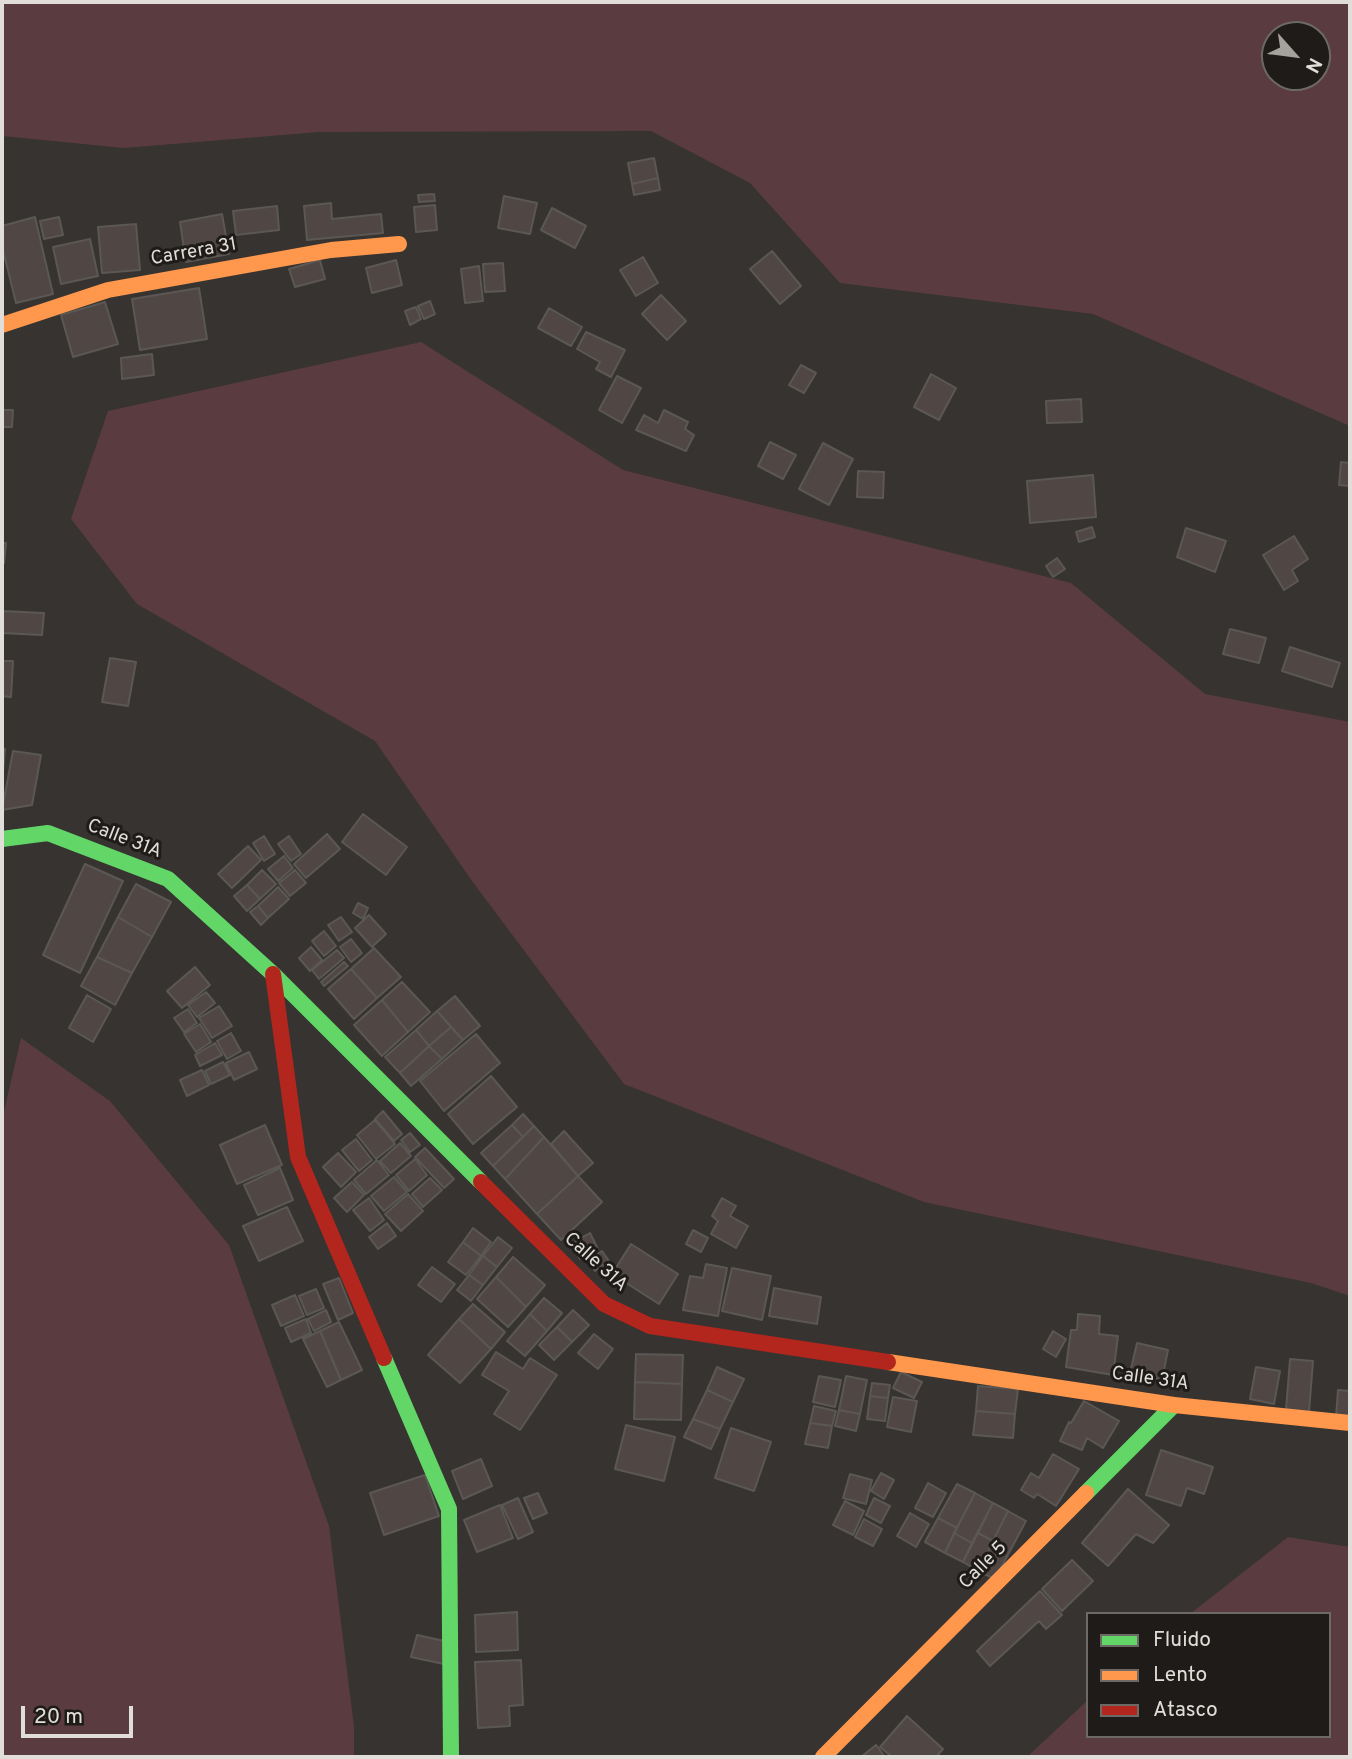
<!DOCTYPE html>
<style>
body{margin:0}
#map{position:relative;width:1352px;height:1759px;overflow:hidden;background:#363330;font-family:Overpass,sans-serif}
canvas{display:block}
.frame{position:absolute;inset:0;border:4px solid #e1deda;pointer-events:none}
.legend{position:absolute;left:1086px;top:1612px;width:245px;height:126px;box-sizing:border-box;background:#1e1b19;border:2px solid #6c6966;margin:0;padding:9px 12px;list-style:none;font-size:21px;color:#e1deda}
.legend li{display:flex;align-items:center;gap:14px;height:35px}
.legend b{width:35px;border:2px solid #6c6966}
.north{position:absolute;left:1261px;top:21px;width:70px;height:70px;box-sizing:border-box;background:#1e1b19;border:2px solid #6c6966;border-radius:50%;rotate:118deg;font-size:19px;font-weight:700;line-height:28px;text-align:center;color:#e1deda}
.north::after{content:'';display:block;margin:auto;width:24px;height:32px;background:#a5a29e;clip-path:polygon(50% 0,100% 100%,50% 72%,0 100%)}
.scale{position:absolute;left:21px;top:1706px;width:112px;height:32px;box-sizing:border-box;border:4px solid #e1deda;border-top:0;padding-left:9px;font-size:21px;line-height:24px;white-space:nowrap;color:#e1deda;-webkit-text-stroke:5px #1e1b19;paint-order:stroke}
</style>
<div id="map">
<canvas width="1352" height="1759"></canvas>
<div class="frame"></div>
<ul class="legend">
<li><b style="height:9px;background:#63d668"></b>Fluido</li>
<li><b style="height:9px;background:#ff974d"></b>Lento</li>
<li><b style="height:9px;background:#b3261e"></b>Atasco</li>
</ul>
<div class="north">N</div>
<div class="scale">20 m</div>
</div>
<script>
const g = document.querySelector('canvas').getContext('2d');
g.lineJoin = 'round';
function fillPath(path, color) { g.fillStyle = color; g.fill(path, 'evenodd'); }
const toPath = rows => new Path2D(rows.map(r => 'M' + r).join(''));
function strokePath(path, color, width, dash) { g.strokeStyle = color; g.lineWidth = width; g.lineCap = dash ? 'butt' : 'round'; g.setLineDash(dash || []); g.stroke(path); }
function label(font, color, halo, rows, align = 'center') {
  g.font = font + ' Overpass,sans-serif'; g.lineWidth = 6; g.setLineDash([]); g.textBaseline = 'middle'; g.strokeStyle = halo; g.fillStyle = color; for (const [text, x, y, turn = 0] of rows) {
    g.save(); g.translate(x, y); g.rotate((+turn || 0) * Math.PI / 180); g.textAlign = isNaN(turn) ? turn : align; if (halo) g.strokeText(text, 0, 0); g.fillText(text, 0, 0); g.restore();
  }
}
fillPath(toPath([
 [2,2,1350,2,1350,426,1093,314,840,283,750,183,651,131,319,132,124,148,2,136],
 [1275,35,1317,35,1317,77,1275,77],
 [421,342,623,470,1071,583,1205,694,1350,722,1350,1296,1311,1283,924,1202,624,1084,472,881,375,741,137,604,71,519,108,411],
 [21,1038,110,1101,229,1245,329,1526,354,1727,354,1757,2,1757,2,1120],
 [1288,1537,1350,1547,1350,1757,1027,1757,1088,1700,1088,1736,1329,1736,1329,1614,1190,1614]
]), '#5a3c40');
const building = toPath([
 [654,158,658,178,632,184,628,163,654,158],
 [658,178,660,190,634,195,632,184,658,178],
 [434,194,435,201,419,202,418,195,434,194],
 [504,196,537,203,530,234,498,228,504,196],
 [331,203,332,219,381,214,383,233,307,240,304,206,331,203],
 [435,205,437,230,416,232,414,207,435,205],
 [277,206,279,230,236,235,233,211,277,206],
 [552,208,586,226,575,248,541,230,552,208],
 [222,214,229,254,186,262,180,222,222,214],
 [35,217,53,294,16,303,2,246,2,226,35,217],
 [59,217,63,235,44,239,40,221,59,217],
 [136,224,140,270,102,273,98,227,136,224],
 [90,239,98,276,61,284,53,247,90,239],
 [772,251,801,286,780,304,750,269,772,251],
 [643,257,658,283,636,296,620,270,643,257],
 [320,260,325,279,295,287,289,269,320,260],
 [396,260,402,285,372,293,366,268,396,260],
 [503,263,505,291,485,292,483,264,503,263],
 [479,266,483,301,465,303,461,269,479,266],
 [199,288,207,339,140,350,132,299,199,288],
 [661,295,686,321,667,340,642,314,661,295],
 [430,301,435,314,424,319,418,306,430,301],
 [105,302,118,344,73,357,61,315,105,302],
 [416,307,421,319,410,325,405,311,416,307],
 [549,308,582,327,571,346,538,328,549,308],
 [586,332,625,350,611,377,596,369,600,362,577,349,586,332],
 [152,354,154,375,122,379,121,358,152,354],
 [2,359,3,410,13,410,12,427,3,427,2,472,2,359],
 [801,365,816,373,804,393,789,385,801,365],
 [931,374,956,388,939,420,914,407,931,374],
 [617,376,641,388,622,423,599,410,617,376],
 [1081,399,1082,422,1047,423,1046,401,1081,399],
 [664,410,688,422,685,429,694,435,686,451,636,430,644,415,658,423,664,410],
 [770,442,796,455,783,479,758,466,770,442],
 [823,443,853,459,829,505,799,489,823,443],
 [1341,462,1350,463,1350,486,1339,485,1341,462],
 [858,471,884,472,883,498,857,497,858,471],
 [1093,475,1096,517,1030,523,1027,481,1093,475],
 [1092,527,1095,537,1079,542,1076,532,1092,527],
 [1186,528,1226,541,1215,572,1177,557,1186,528],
 [1294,536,1308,559,1292,570,1298,581,1284,590,1263,555,1294,536],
 [2,543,6,543,4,563,2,563,2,543],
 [1057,558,1065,569,1053,577,1046,566,1057,558],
 [2,611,44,613,42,635,2,633,2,611],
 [1230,629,1266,638,1259,663,1223,654,1230,629],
 [1290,647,1340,663,1332,687,1282,671,1290,647],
 [110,658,136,662,128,706,102,702,110,658],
 [2,661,13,661,11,697,2,696,2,661],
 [2,748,5,749,3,771,2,771,2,748],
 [13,751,41,755,32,805,2,810,13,751],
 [363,814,407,847,386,875,342,842,363,814],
 [327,834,340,849,306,878,294,864,327,834],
 [264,836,275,854,264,861,253,843,264,836],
 [289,836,301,854,291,861,278,844,289,836],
 [248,846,261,860,232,888,218,874,248,846],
 [284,856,293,868,278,881,268,869,284,856],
 [85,864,123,881,80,973,43,955,85,864],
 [262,870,276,884,260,899,247,885,262,870],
 [295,870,306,883,290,896,279,883,295,870],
 [136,884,171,902,152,937,118,917,136,884],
 [247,885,260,899,247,911,234,896,247,885],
 [278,887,289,899,268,918,258,906,278,887],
 [358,903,368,908,363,919,353,913,358,903],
 [258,906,268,918,261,925,250,912,258,906],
 [369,915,386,934,372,947,355,928,369,915],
 [118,917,152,937,132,973,97,957,118,917],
 [341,917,352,932,339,941,328,925,341,917],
 [324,931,336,946,324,956,312,941,324,931],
 [351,939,362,953,351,962,340,947,351,939],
 [311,947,322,960,310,971,299,958,311,947],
 [374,948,401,977,377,998,351,969,374,948],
 [337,950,344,958,319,979,312,970,337,950],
 [97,957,132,973,115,1005,81,986,97,957],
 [344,962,348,966,324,986,321,982,344,962],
 [195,967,210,985,182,1008,167,991,195,967],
 [351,969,377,998,354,1019,328,989,351,969],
 [402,982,430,1012,408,1032,382,1000,402,982],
 [206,992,215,1003,197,1017,188,1005,206,992],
 [87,995,111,1009,93,1042,69,1028,87,995],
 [455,996,480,1026,463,1040,437,1011,455,996],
 [382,1000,408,1032,382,1056,354,1025,382,1000],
 [219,1006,232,1026,212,1038,199,1018,219,1006],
 [188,1009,197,1023,184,1032,174,1018,188,1009],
 [437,1011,451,1027,429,1046,416,1030,437,1011],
 [200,1024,211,1042,196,1052,184,1034,200,1024],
 [451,1027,463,1040,442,1059,429,1046,451,1027],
 [416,1030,429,1046,400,1073,385,1057,416,1030],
 [231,1033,241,1051,227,1059,217,1041,231,1033],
 [476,1034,500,1063,444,1111,420,1081,476,1034],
 [215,1043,222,1055,200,1066,195,1055,215,1043],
 [429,1046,442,1059,411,1086,400,1073,429,1046],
 [249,1052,257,1069,234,1080,226,1063,249,1052],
 [223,1062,230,1075,211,1084,205,1071,223,1062],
 [202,1070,209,1085,187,1096,180,1080,202,1070],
 [491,1076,517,1107,473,1144,448,1114,491,1076],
 [383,1111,402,1134,394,1141,375,1119,383,1111],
 [523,1114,534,1126,523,1137,512,1125,523,1114],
 [375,1120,395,1144,376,1159,357,1135,375,1120],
 [265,1125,282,1165,237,1184,220,1145,265,1125],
 [512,1125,523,1137,493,1166,481,1153,512,1125],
 [534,1126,544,1137,505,1179,493,1166,534,1126],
 [564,1131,593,1163,578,1176,551,1144,564,1131],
 [410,1133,420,1145,410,1152,401,1140,410,1133],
 [544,1137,578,1176,537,1214,505,1179,544,1137],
 [356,1139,372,1160,359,1171,342,1150,356,1139],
 [400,1143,411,1156,391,1173,380,1161,400,1143],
 [425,1148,454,1179,444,1188,415,1157,425,1148],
 [338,1153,356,1172,341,1187,323,1167,338,1153],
 [415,1159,427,1175,409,1191,396,1175,415,1159],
 [377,1160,389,1175,366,1194,354,1180,377,1160],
 [280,1168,293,1200,258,1215,244,1185,280,1168],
 [578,1176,602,1202,561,1240,537,1214,578,1176],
 [394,1177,407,1192,384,1211,371,1196,394,1177],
 [430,1178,442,1190,423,1207,412,1194,430,1178],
 [352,1182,364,1195,347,1212,334,1198,352,1182],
 [408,1194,423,1211,401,1231,385,1214,408,1194],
 [369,1198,384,1220,370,1231,353,1210,369,1198],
 [722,1198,736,1206,730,1216,748,1226,736,1248,711,1234,718,1221,712,1216,722,1198],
 [287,1207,303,1241,259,1261,243,1226,287,1207],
 [387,1223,396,1236,378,1249,369,1237,387,1223],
 [473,1228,491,1242,481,1256,463,1242,473,1228],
 [693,1230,708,1238,701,1252,686,1244,693,1230],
 [590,1233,598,1249,580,1259,572,1243,590,1233],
 [498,1237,512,1248,497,1267,483,1256,498,1237],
 [463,1242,481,1256,466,1275,448,1262,463,1242],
 [631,1244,678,1274,659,1304,612,1274,631,1244],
 [602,1251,609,1261,595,1271,589,1260,602,1251],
 [483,1256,497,1267,483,1285,469,1275,483,1256],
 [513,1257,545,1285,526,1307,496,1277,513,1257],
 [706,1264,727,1268,718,1316,683,1310,690,1276,703,1278,706,1264],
 [432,1267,455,1284,441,1302,418,1285,432,1267],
 [732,1268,771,1276,762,1320,722,1311,732,1268],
 [469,1275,483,1285,471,1301,457,1290,469,1275],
 [496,1277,526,1307,508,1327,477,1299,496,1277],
 [339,1278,353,1313,338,1320,323,1284,339,1278],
 [774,1288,821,1297,817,1324,769,1316,774,1288],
 [316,1289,324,1308,307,1315,299,1296,316,1289],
 [295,1295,304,1316,281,1326,272,1305,295,1295],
 [544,1298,562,1313,547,1331,530,1314,544,1298],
 [473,1304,505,1332,491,1349,459,1319,473,1304],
 [326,1310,331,1322,314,1331,308,1319,326,1310],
 [573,1310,589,1325,572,1342,557,1327,573,1310],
 [530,1314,547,1331,525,1356,507,1341,530,1314],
 [1078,1314,1100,1316,1099,1334,1118,1336,1113,1375,1066,1367,1071,1330,1077,1330,1078,1314],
 [306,1319,311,1333,291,1342,285,1328,306,1319],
 [459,1319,491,1349,460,1383,428,1355,459,1319],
 [339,1322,362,1370,341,1380,320,1331,339,1322],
 [557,1327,572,1342,554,1360,539,1345,557,1327],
 [320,1331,341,1380,327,1387,303,1339,320,1331],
 [1053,1331,1066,1339,1056,1357,1043,1349,1053,1331],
 [594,1334,613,1349,598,1369,578,1353,594,1334],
 [1137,1343,1168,1350,1162,1380,1130,1373,1137,1343],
 [496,1352,523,1369,530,1358,557,1375,520,1430,494,1414,509,1391,482,1375,496,1352],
 [636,1354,683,1355,682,1384,635,1382,636,1354],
 [1290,1359,1313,1361,1309,1412,1286,1410,1290,1359],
 [717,1367,744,1379,733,1402,707,1390,717,1367],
 [1256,1367,1280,1371,1274,1404,1250,1399,1256,1367],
 [901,1372,922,1382,914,1398,893,1388,901,1372],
 [819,1376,841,1380,835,1407,813,1402,819,1376],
 [846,1376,867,1380,860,1414,839,1410,846,1376],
 [635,1382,682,1384,681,1420,634,1419,635,1382],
 [872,1383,890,1385,888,1398,870,1396,872,1383],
 [978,1386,1018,1389,1015,1414,976,1411,978,1386],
 [707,1390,733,1402,720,1429,693,1419,707,1390],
 [1338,1390,1350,1391,1350,1418,1336,1417,1338,1390],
 [870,1396,888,1398,885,1421,867,1419,870,1396],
 [893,1397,917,1401,911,1432,887,1427,893,1397],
 [1084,1401,1119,1421,1103,1448,1087,1438,1082,1450,1060,1441,1069,1422,1071,1423,1084,1401],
 [814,1406,836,1411,832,1426,810,1423,814,1406],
 [839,1410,860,1414,856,1431,835,1426,839,1410],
 [976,1411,1015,1414,1013,1438,973,1435,976,1411],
 [693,1419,720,1429,711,1449,684,1437,693,1419],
 [810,1423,832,1426,828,1448,805,1444,810,1423],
 [626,1425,675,1437,664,1481,615,1469,626,1425],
 [731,1428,771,1442,754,1491,715,1478,731,1428],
 [1161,1450,1213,1467,1204,1494,1187,1488,1181,1506,1146,1495,1161,1450],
 [1053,1454,1079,1469,1056,1506,1037,1494,1034,1498,1021,1490,1031,1473,1039,1478,1053,1454],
 [481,1459,492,1486,463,1499,452,1471,481,1459],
 [881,1473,894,1480,884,1499,871,1491,881,1473],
 [850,1474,872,1480,866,1504,843,1498,850,1474],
 [425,1475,439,1516,384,1535,370,1493,425,1475],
 [928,1483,946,1493,933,1517,915,1508,928,1483],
 [957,1484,975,1493,957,1528,938,1518,957,1484],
 [1128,1489,1169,1525,1153,1543,1136,1534,1108,1566,1082,1543,1128,1489],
 [538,1493,547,1513,533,1519,524,1498,538,1493],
 [975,1493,993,1503,972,1543,954,1533,975,1493],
 [518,1498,533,1532,518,1539,502,1505,518,1498],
 [874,1498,890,1506,881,1523,866,1515,874,1498],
 [845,1501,864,1511,853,1535,833,1525,845,1501],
 [993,1503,1008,1511,993,1541,978,1533,993,1503],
 [500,1505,513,1538,477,1552,464,1520,500,1505],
 [1008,1511,1026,1521,995,1579,978,1571,1008,1511],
 [910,1513,929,1524,916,1547,897,1536,910,1513],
 [938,1518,957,1528,945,1553,925,1542,938,1518],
 [864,1519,882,1529,873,1546,855,1537,864,1519],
 [954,1533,972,1543,963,1562,945,1553,954,1533],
 [978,1533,993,1541,978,1571,963,1562,978,1533],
 [1072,1560,1093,1581,1062,1611,1042,1589,1072,1560],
 [1040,1591,1062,1615,1046,1629,1039,1621,990,1666,977,1651,1040,1591],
 [517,1612,518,1650,476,1652,475,1615,517,1612],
 [417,1635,449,1642,444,1664,411,1657,417,1635],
 [521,1660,523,1705,509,1706,510,1726,478,1728,475,1662,521,1660],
 [907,1716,943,1749,936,1757,892,1757,880,1747,907,1716],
 [876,1745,885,1757,861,1757,876,1745]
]);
fillPath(building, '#504744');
strokePath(building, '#5a5755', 2);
strokePath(toPath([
 [2,839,48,833,168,879,273,974,481,1182],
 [384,1358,449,1509,451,1757],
 [1086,1493,1174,1405]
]), '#63d668', 16);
strokePath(toPath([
 [2,325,108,290,331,250,399,244],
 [888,1362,1174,1405,1350,1423],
 [823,1757,1086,1493]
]), '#ff974d', 16);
strokePath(toPath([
 [273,974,298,1157,384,1358],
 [481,1182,604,1304,650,1326,888,1362]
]), '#b3261e', 16);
label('19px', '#e1deda', '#1e1b19', [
 ["Carrera 31",194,253,-10],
 ["Calle 31A",124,840,21],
 ["Calle 31A",595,1263,42],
 ["Calle 31A",1150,1380,8],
 ["Calle 5",984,1566,-45]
]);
</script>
